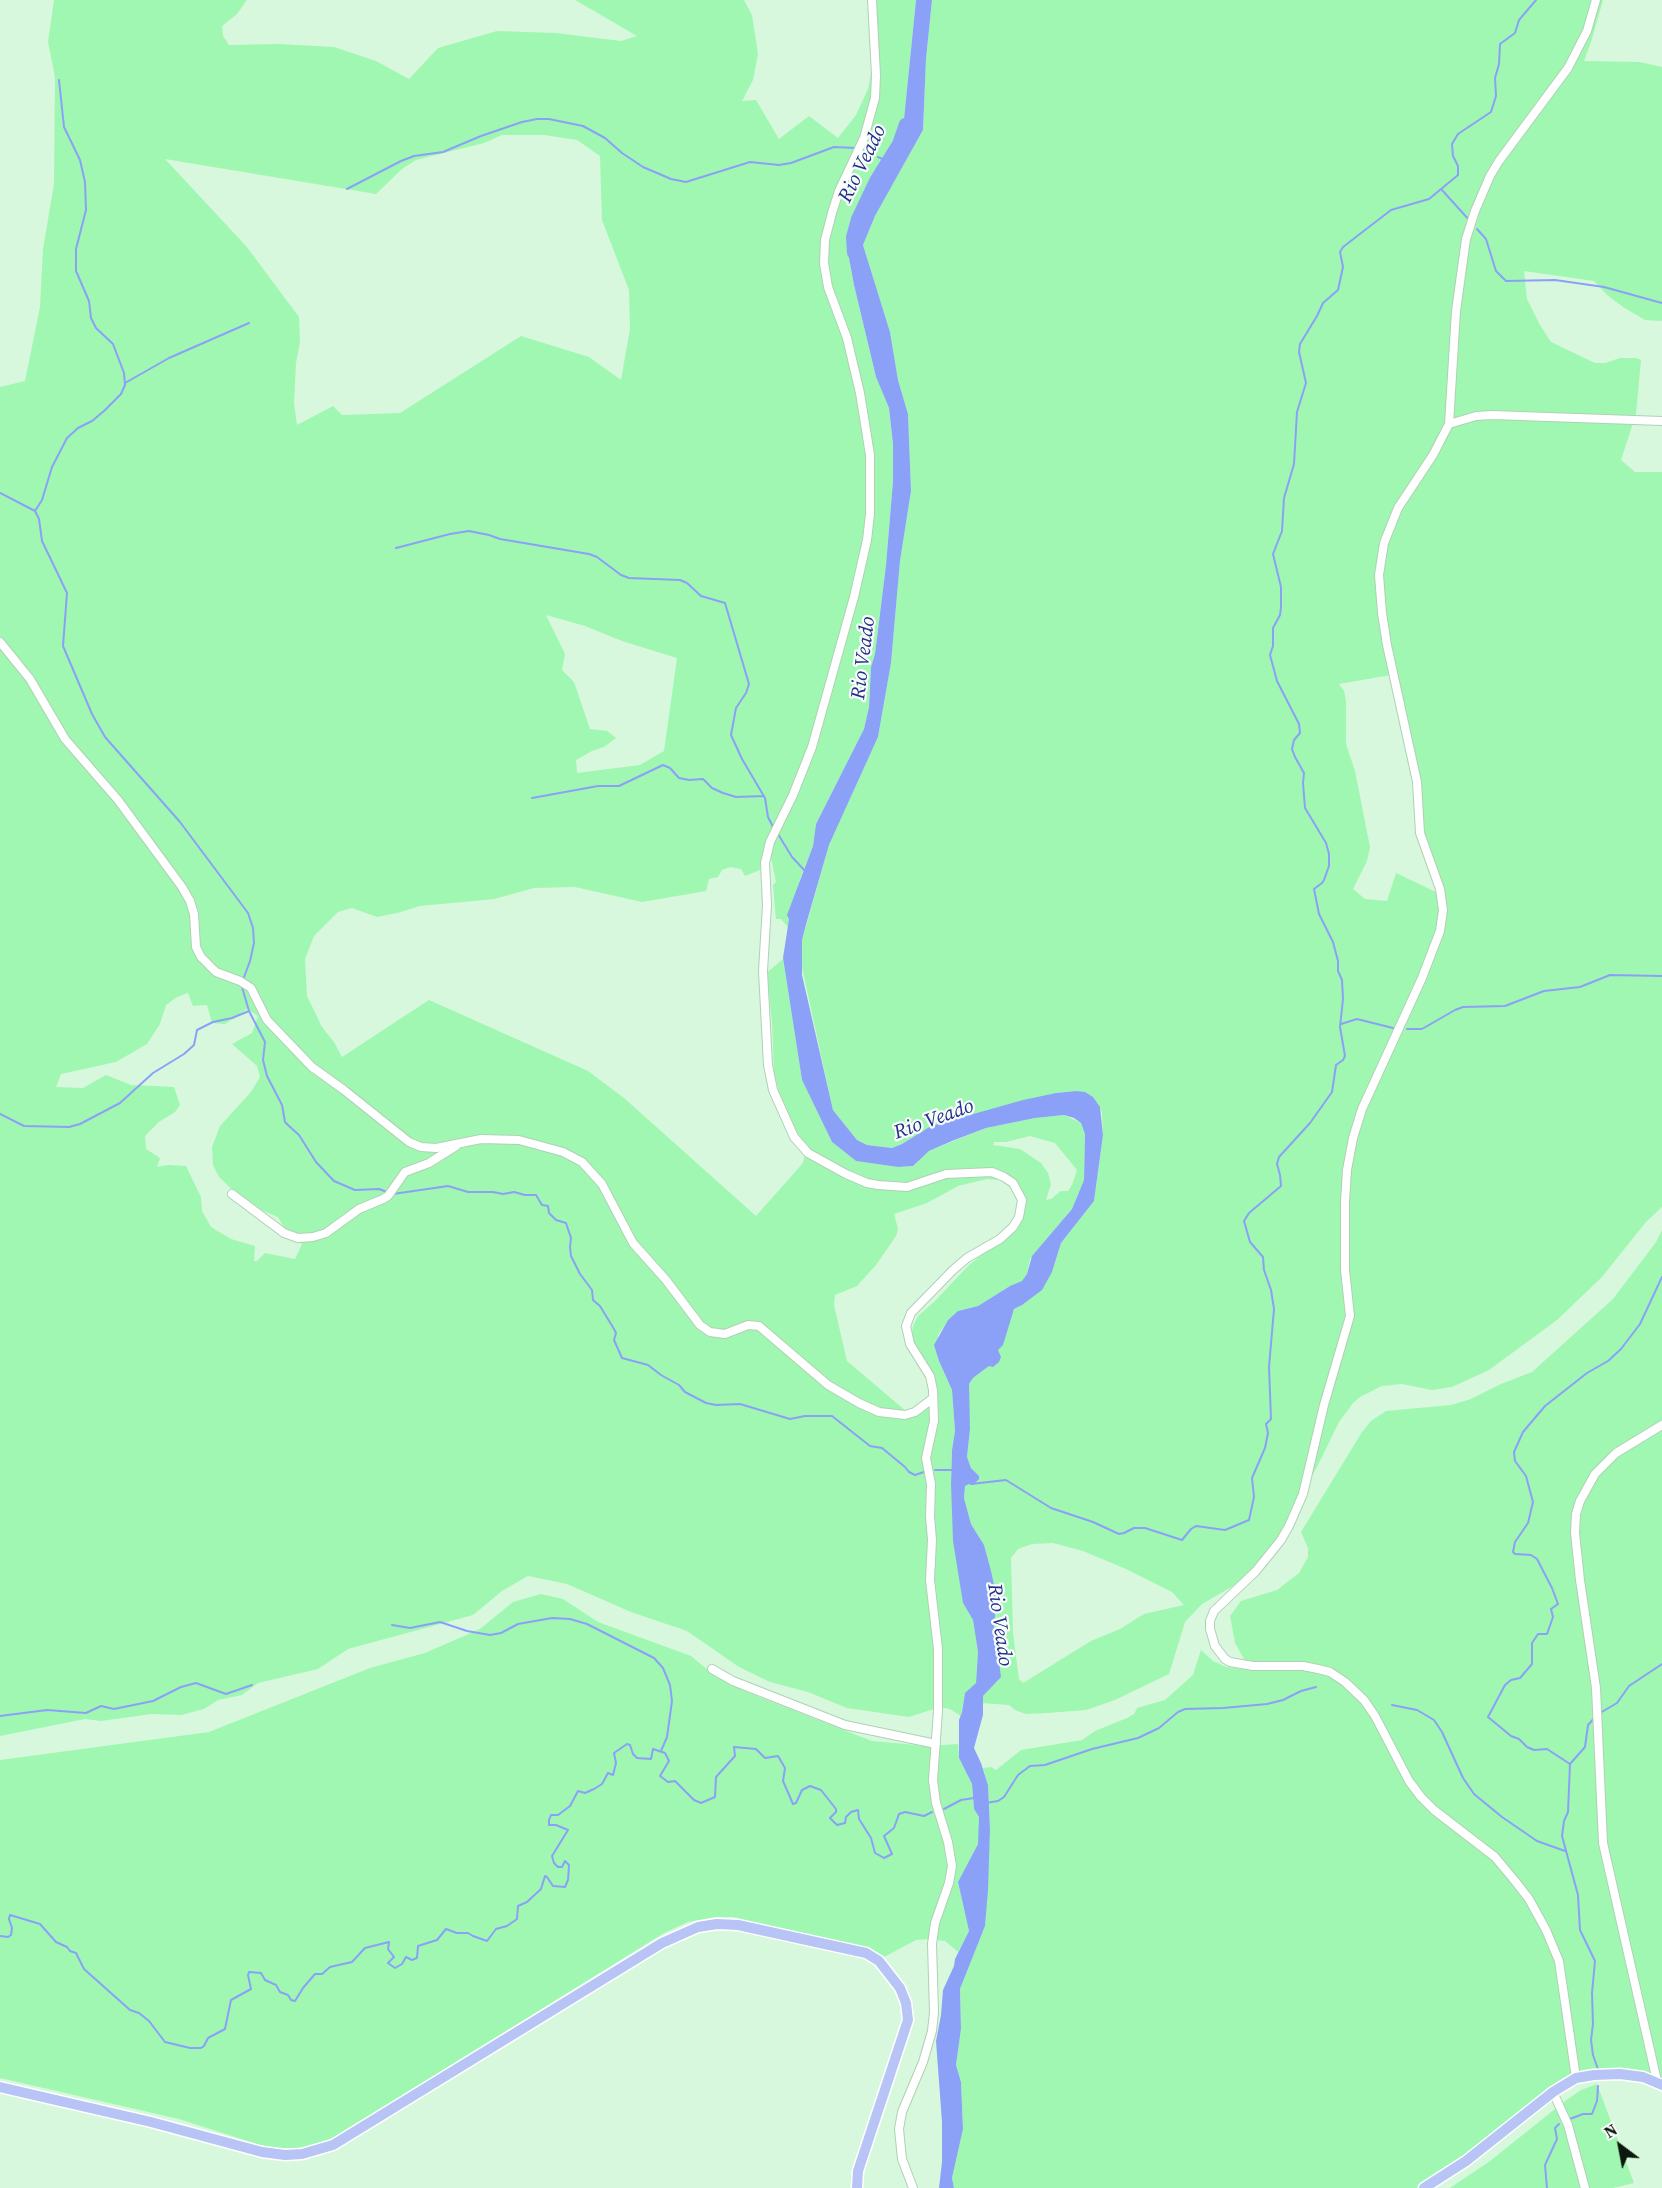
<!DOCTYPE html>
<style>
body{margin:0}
#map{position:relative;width:1662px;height:2188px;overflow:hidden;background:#d7f8dd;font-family:"Source Serif 4",serif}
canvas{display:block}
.north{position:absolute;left:1590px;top:2116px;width:60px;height:60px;-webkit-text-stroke:4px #f7fdf8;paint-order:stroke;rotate:328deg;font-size:16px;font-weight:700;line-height:24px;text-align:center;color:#0c180e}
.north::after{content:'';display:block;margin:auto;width:21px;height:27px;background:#0c180e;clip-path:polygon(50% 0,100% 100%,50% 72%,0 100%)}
</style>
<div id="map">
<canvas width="1662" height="2188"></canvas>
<div class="north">N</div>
</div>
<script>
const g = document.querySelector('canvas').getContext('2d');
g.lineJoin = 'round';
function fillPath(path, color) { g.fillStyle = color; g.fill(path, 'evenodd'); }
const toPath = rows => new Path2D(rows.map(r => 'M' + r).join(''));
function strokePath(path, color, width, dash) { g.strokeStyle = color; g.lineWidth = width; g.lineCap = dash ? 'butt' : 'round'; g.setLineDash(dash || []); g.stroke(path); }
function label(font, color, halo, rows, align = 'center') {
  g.font = font + ' "Source Serif 4",serif'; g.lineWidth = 4.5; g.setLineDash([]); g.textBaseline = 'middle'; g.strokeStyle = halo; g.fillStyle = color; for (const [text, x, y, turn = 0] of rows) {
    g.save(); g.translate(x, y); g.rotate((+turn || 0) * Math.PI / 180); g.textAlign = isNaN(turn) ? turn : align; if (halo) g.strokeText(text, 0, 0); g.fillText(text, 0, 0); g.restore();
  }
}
fillPath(toPath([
 [54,0,247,0,237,14,222,26,223,36,229,45,278,44,334,47,376,61,409,79,438,48,497,31,556,33,621,41,637,36,575,0,744,0,752,15,758,54,753,80,742,101,756,100,779,139,809,116,838,138,856,115,868,89,877,43,875,0,916,0,903,129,895,153,854,230,849,258,854,285,876,377,889,408,893,444,893,481,886,565,875,654,871,667,869,707,864,729,816,824,813,846,800,879,788,927,781,919,776,919,773,885,776,882,771,858,760,870,745,876,741,869,730,867,722,870,718,877,709,879,706,891,642,902,575,887,534,888,494,899,420,906,397,913,377,917,352,908,338,912,314,936,305,959,307,996,322,1027,334,1042,342,1057,429,1000,588,1071,624,1098,756,1216,803,1163,806,1148,784,1109,774,1073,772,1022,768,984,765,974,783,959,802,1080,832,1142,856,1161,898,1167,913,1166,929,1151,986,1128,1035,1118,1064,1115,1081,1123,1085,1134,1084,1180,1072,1209,1030,1259,1027,1274,1022,1282,1010,1286,978,1306,958,1311,948,1320,938,1335,939,1361,952,1390,954,1417,955,1431,952,1450,951,1484,963,1603,973,1620,978,1652,976,1683,965,1694,961,1716,950,1709,940,1707,909,1717,847,1708,808,1692,770,1682,739,1667,687,1631,631,1612,567,1584,528,1576,502,1591,473,1615,348,1649,318,1669,258,1683,242,1695,218,1700,204,1709,181,1715,151,1714,101,1721,85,1719,0,1736,0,387,25,381,40,307,43,249,54,184,55,77,48,42],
 [502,135,544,135,577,140,600,156,602,220,629,290,630,329,621,380,589,357,521,336,400,413,342,415,333,406,297,425,294,403,296,363,300,342,299,317,246,246,165,159,376,194,402,169,416,160,484,143],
 [546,615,585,626,622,641,677,658,664,751,640,765,577,773,576,760,592,751,604,747,616,738,607,731,590,729,574,682,562,670,565,654],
 [188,993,193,1006,207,1005,212,1023,225,1024,247,1009,258,1016,252,1033,232,1044,257,1066,260,1077,251,1092,220,1126,212,1147,213,1165,219,1177,247,1204,278,1217,287,1233,302,1244,295,1259,265,1253,257,1261,254,1261,255,1246,231,1239,211,1227,202,1211,201,1197,186,1166,168,1165,157,1167,160,1158,146,1149,145,1136,159,1122,175,1112,180,1105,174,1087,131,1085,106,1075,83,1088,56,1087,61,1074,116,1062,147,1044,160,1024,166,1005,177,997],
 [1030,1136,1055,1143,1077,1170,1072,1185,1068,1191,1061,1191,1051,1199,1046,1200,1051,1184,1048,1173,1041,1163,1020,1149,993,1145,994,1142,1006,1142],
 [987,1179,1008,1181,1022,1207,1008,1234,969,1265,934,1302,918,1316,913,1326,911,1338,933,1391,919,1413,913,1417,847,1361,834,1305,835,1295,857,1286,876,1265,896,1236,898,1229,894,1214,927,1203,958,1186],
 [932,0,1603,0,1592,39,1584,61,1640,62,1662,67,1662,321,1645,320,1623,307,1607,295,1594,281,1524,271,1527,299,1540,325,1551,342,1595,363,1605,363,1620,358,1636,358,1641,360,1636,414,1621,460,1635,472,1662,472,1662,1207,1646,1222,1602,1277,1557,1320,1489,1370,1452,1387,1432,1390,1402,1384,1382,1386,1360,1397,1353,1403,1339,1422,1317,1467,1266,1558,1240,1582,1202,1604,1185,1622,1169,1674,1115,1700,1086,1710,1047,1713,1026,1714,1015,1710,1009,1705,981,1703,983,1696,1000,1677,994,1625,997,1598,984,1545,971,1524,964,1498,965,1486,976,1473,971,1468,967,1457,970,1429,968,1392,969,1384,973,1378,989,1366,998,1350,1014,1309,1022,1305,1052,1272,1061,1243,1094,1201,1103,1135,1102,1113,1100,1107,1076,1091,1056,1093,931,1126,902,1144,892,1148,867,1145,857,1140,833,1110,801,963,802,940,829,845,878,737,891,663,900,561,911,491,908,414,898,380,890,332,863,245,875,216,923,130,926,59],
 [1391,675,1418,787,1424,845,1442,895,1396,873,1387,901,1365,899,1353,889,1367,861,1370,847,1355,771,1346,744,1346,701,1344,691,1339,684],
 [1053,1543,1083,1551,1126,1569,1172,1592,1184,1605,1144,1614,1120,1629,1091,1641,1023,1683,1019,1679,1013,1633,1011,1558,1018,1549,1032,1544],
 [1662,1230,1662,2083,1650,2076,1581,2079,1563,2089,1427,2188,954,2188,952,2178,963,2129,961,2082,956,2065,961,2029,960,1989,985,1926,990,1829,988,1785,983,1768,991,1767,996,1770,1021,1750,1082,1740,1095,1731,1127,1718,1134,1714,1137,1708,1165,1700,1193,1675,1201,1650,1213,1661,1226,1667,1241,1669,1244,1659,1235,1643,1230,1616,1241,1601,1277,1590,1299,1573,1308,1557,1308,1548,1301,1532,1362,1432,1371,1421,1386,1411,1451,1405,1471,1399,1501,1384,1532,1372,1613,1299,1656,1242],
 [541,1594,563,1599,598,1622,691,1656,708,1670,744,1691,872,1741,928,1746,958,1744,959,1758,972,1784,974,1809,979,1817,979,1835,978,1844,958,1882,969,1931,958,1952,945,1941,929,1939,916,1940,884,1957,870,1948,733,1917,715,1917,688,1922,664,1933,329,2141,299,2148,279,2148,260,2145,179,2119,0,2078,0,1760,209,1732,370,1668,425,1653,480,1629,513,1602],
 [1597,2084,1634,2183,1613,2188,1450,2188,1490,2161,1565,2101,1581,2090]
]), '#a0f7b2');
fillPath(toPath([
 [916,0,932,0,926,59,923,130,875,216,863,245,890,332,898,380,908,414,911,491,900,561,891,663,878,737,829,845,807,921,802,940,802,975,833,1110,857,1140,867,1145,892,1148,902,1144,931,1126,1023,1100,1056,1093,1076,1091,1085,1092,1093,1097,1100,1107,1103,1135,1094,1201,1061,1243,1052,1272,1042,1290,1022,1305,1014,1309,1003,1345,998,1350,1001,1357,999,1362,993,1367,989,1366,973,1378,969,1384,970,1429,967,1457,971,1468,979,1476,979,1479,973,1485,969,1484,965,1486,964,1498,971,1524,984,1545,991,1571,997,1598,994,1625,1001,1677,983,1696,983,1715,974,1748,981,1763,988,1785,990,1829,988,1890,985,1926,960,1989,961,2029,956,2065,961,2082,963,2129,952,2178,954,2188,939,2188,942,2162,942,2122,936,2041,941,2015,943,1990,954,1966,955,1959,969,1931,958,1882,978,1844,979,1817,974,1809,972,1784,959,1758,959,1720,962,1712,965,1693,976,1683,978,1652,973,1620,963,1603,953,1541,951,1484,952,1450,955,1431,952,1390,939,1361,934,1345,948,1320,958,1311,978,1306,1010,1286,1022,1281,1027,1274,1032,1256,1072,1209,1084,1180,1085,1134,1081,1123,1074,1118,1064,1115,1035,1118,986,1128,952,1141,929,1151,913,1166,898,1167,856,1161,832,1142,802,1080,783,958,789,919,787,915,813,846,816,824,864,729,869,707,871,667,875,654,886,565,893,481,893,444,889,408,876,377,854,285,849,258,854,230,895,153,903,129]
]), '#8ba1f8');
strokePath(toPath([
 [861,150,870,154],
 [878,157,887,161],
 [347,189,401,161,414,156,443,152,481,136,522,122,537,119,549,119,583,126,605,138,622,153,643,167,671,179,686,182,750,162,779,165,791,163,834,147,856,148],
 [1442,190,1470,221],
 [1477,229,1486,239,1496,271,1506,281,1555,280,1604,287,1662,303],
 [125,383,169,358,249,323],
 [0,493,35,511,39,519,42,541,67,593,63,646,92,714,105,737,180,822,248,913,253,928,254,943,250,961,243,980],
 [35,511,42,500,52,467,67,438,78,428,92,421,104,411,121,394,125,385,124,373,113,344,96,328,91,318,89,301,76,271,76,249,86,210,85,182,80,160,64,127,59,80],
 [396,548,450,534,469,531,489,535,500,539,589,554,597,557,621,575,629,578,680,580,687,583,701,596,725,603,749,684,746,693,736,708,731,735,742,759,765,798,768,817,773,827],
 [532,798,598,786,619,786,663,765,670,768,679,778,689,780,703,779,712,788,723,793,736,797,764,796],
 [778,834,792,857,806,872],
 [242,987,249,1011,265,1042,263,1060,267,1076,282,1105,285,1122,289,1126,299,1135,316,1162,334,1181,355,1190,379,1189,387,1192],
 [1341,1024,1357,1019,1393,1028],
 [1407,1029,1422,1029,1455,1010,1463,1007,1505,1006,1544,991,1580,987,1610,975,1662,976],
 [0,1114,24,1126,69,1127,80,1124,120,1103,153,1073,184,1054,194,1045,197,1030,213,1022,232,1018,249,1011],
 [393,1194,448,1186,468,1192,493,1192,503,1194,514,1192,525,1195,536,1195,542,1205,548,1206,549,1213,556,1220,566,1223,571,1238,570,1247,571,1256,580,1274,592,1290,593,1300,600,1306,614,1329,616,1333,614,1340,622,1358,648,1365,661,1375,679,1385,685,1392,706,1403,716,1405,740,1404,790,1419,805,1416,832,1416,870,1446,882,1448,905,1467,909,1472,915,1475,927,1471],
 [935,1470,953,1470],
 [971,1484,1006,1480,1051,1508,1093,1522,1119,1534,1124,1533,1134,1528,1145,1528,1182,1540,1191,1529,1196,1526,1225,1530,1249,1520,1254,1497,1252,1478,1265,1448,1268,1433,1266,1424,1271,1419,1269,1367,1274,1309,1271,1290,1264,1270,1263,1257,1250,1242,1244,1221,1249,1213,1281,1186,1280,1175,1277,1164,1279,1157,1310,1123,1332,1092,1336,1065,1343,1060,1345,1056,1340,1027,1343,999,1342,980,1338,971,1338,961,1333,942,1319,914,1314,889,1322,883,1324,880,1329,866,1329,854,1326,843,1305,808,1303,783,1304,773,1295,757,1292,749,1294,740,1300,733,1299,724,1277,681,1270,655,1273,646,1273,628,1280,615,1281,607,1281,587,1273,554,1282,531,1284,498,1294,464,1297,412,1306,383,1299,352,1300,344,1317,316,1323,303,1338,290,1343,267,1340,252,1343,247,1391,210,1429,199,1458,175,1458,166,1453,156,1452,144,1458,134,1491,112,1496,96,1495,78,1499,64,1500,44,1515,33,1519,20,1536,0],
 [392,1625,410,1628,440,1622,467,1631,490,1635,501,1633,518,1624,552,1618,570,1619,587,1624,654,1658,663,1668,670,1685,672,1701,667,1737,661,1751],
 [1392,1705,1417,1710,1434,1720,1442,1732,1463,1778,1474,1794,1502,1817,1537,1841,1565,1851],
 [1600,1713,1617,1703,1629,1686,1662,1664],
 [0,1716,47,1710,86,1713,101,1706,114,1709,153,1701,181,1687,196,1683,226,1694,252,1685],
 [1570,1764,1547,1749,1534,1750,1527,1747,1519,1739,1511,1736,1488,1717,1505,1685,1511,1680,1520,1678,1532,1664,1532,1643,1538,1634,1547,1634,1553,1617,1551,1609,1558,1604,1552,1588,1537,1559,1531,1555,1515,1554,1513,1552,1515,1542,1528,1523,1533,1502,1526,1476,1515,1461,1514,1452,1523,1432,1545,1406,1587,1373,1608,1361,1621,1349,1640,1324,1662,1277],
 [1570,1764,1568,1812,1564,1821,1562,1836,1578,1895,1580,1930,1595,1961,1592,1993,1593,2024,1591,2040,1593,2055,1599,2072],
 [1570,1764,1585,1747,1588,1725,1596,1716],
 [986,1803,998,1801,1004,1797,1018,1775,1030,1766,1045,1765,1092,1749,1138,1738,1159,1728,1178,1712,1185,1709,1223,1708,1267,1704,1283,1700,1301,1691,1316,1687],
 [944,1809,961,1800,974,1798],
 [0,1936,8,1937,11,1935,12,1928,9,1919,10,1915,40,1924,56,1942,67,1947,70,1951,76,1953,84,1969,130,2010,139,2013,149,2021,165,2042,190,2048,201,2048,204,2046,208,2038,225,2029,231,2000,251,1989,248,1975,249,1972,261,1973,265,1980,276,1985,280,1992,288,1995,291,2000,295,2001,303,1988,315,1974,322,1974,330,1967,352,1962,365,1948,389,1942,388,1949,394,1957,388,1963,395,1968,402,1964,406,1957,412,1960,417,1958,418,1946,437,1940,446,1929,457,1933,468,1933,473,1936,487,1941,496,1929,507,1926,517,1919,518,1906,527,1902,541,1889,545,1876,547,1877,553,1886,565,1887,568,1880,569,1865,565,1861,562,1867,558,1867,554,1863,552,1856,568,1830,556,1825,549,1825,549,1820,551,1815,558,1815,570,1806,578,1791,585,1793,594,1789,602,1784,608,1773,613,1775,616,1763,614,1753,627,1744,630,1745,633,1754,637,1758,651,1759,653,1749,665,1753,669,1761,660,1776,668,1782,675,1781,694,1800,701,1803,715,1797,716,1777,735,1756,734,1747,756,1749,765,1758,778,1756,785,1768,783,1781,793,1804,796,1803,802,1790,810,1786,821,1790,836,1809,836,1812,830,1818,837,1825,845,1823,846,1817,851,1812,858,1810,859,1819,871,1838,875,1853,884,1858,892,1854,884,1836,894,1828,899,1814,905,1812,924,1816,932,1812],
 [1570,2119,1583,2114,1592,2114,1597,2101,1598,2086],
 [1547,2188,1545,2165,1557,2139,1555,2128,1559,2124]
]), '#8ba1f8', 2);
strokePath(toPath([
 [853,253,852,237,857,219,875,181,898,144,905,124]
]), '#8ba1f8', 12);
const minor = toPath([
 [872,0,876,75,875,98,864,138,839,191,832,213,825,240,824,263,828,287,847,338,860,393,870,455,870,514,867,540,854,597,812,747,793,795,770,842,765,863,767,905,763,971,768,1065,773,1090,794,1137,808,1153,846,1174,867,1183,878,1185,907,1187,946,1174,992,1172,1004,1177,1013,1183,1022,1200,1019,1217,1013,1227,1000,1239,967,1258,953,1270,911,1313,906,1326,910,1344,930,1376,933,1390,934,1421,926,1458,931,1484,930,1516,932,1540,930,1580,938,1649,938,1711,933,1780,936,1803,948,1842,952,1866,949,1883,935,1923,932,1944,934,2012,932,2031,923,2062,902,2112,899,2129,902,2159,913,2188],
 [1449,424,1476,416,1492,415,1662,421],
 [0,642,30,679,65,739,118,800,182,887,190,901,194,914,196,947,201,957,216,972,240,981,251,988,267,1020,312,1067,344,1090,409,1142,421,1147,436,1148,481,1139,519,1140,563,1152,582,1162,602,1184,633,1243,666,1280,700,1325,710,1332,725,1334,748,1325,759,1326,828,1385,859,1403,879,1412,905,1415,915,1412,932,1399],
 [232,1194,284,1233,298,1238,313,1237,326,1233,359,1209,383,1199,388,1196,405,1172,429,1163,456,1146],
 [712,1669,733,1681,845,1725,936,1744],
 [1576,2078,1559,1961,1546,1930,1529,1899,1515,1881,1495,1857,1434,1810,1421,1797,1409,1781,1375,1716,1364,1700,1345,1682,1330,1672,1318,1669,1303,1666,1253,1666,1230,1662,1225,1659,1215,1646,1210,1629,1210,1621,1214,1611,1256,1571,1281,1540,1289,1526,1303,1494,1324,1405,1350,1316,1345,1270,1345,1202,1347,1170,1353,1138,1362,1109,1422,978,1440,931,1443,910,1440,889,1420,833,1417,782,1387,645,1382,613,1379,575,1384,543,1398,508,1433,455,1449,424,1456,311,1466,239,1475,211,1490,176,1499,161,1568,68,1587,31,1596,0],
 [1657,2081,1603,1843,1596,1688,1580,1580,1575,1533,1576,1514,1580,1501,1595,1474,1616,1453,1662,1425],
 [1553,2092,1568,2125,1585,2188]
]);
const major = toPath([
 [0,2087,151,2122,262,2152,285,2155,302,2154,333,2145,662,1943,698,1927,717,1924,738,1925,866,1953,879,1961,900,1988,906,2003,908,2020,858,2171,857,2188],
 [1424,2188,1466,2161,1553,2092,1576,2078,1594,2075,1620,2074,1643,2077,1662,2085]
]);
strokePath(minor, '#b0d0b6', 10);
strokePath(major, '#fff', 13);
strokePath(minor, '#fff', 8);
strokePath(major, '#b7c4f5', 10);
label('italic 20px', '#252c8e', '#f7fdf8', [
 ["Rio Veado",863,164,-64],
 ["Rio Veado",864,658,-83],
 ["Rio Veado",934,1120,-20],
 ["Rio Veado",999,1625,82]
]);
</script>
